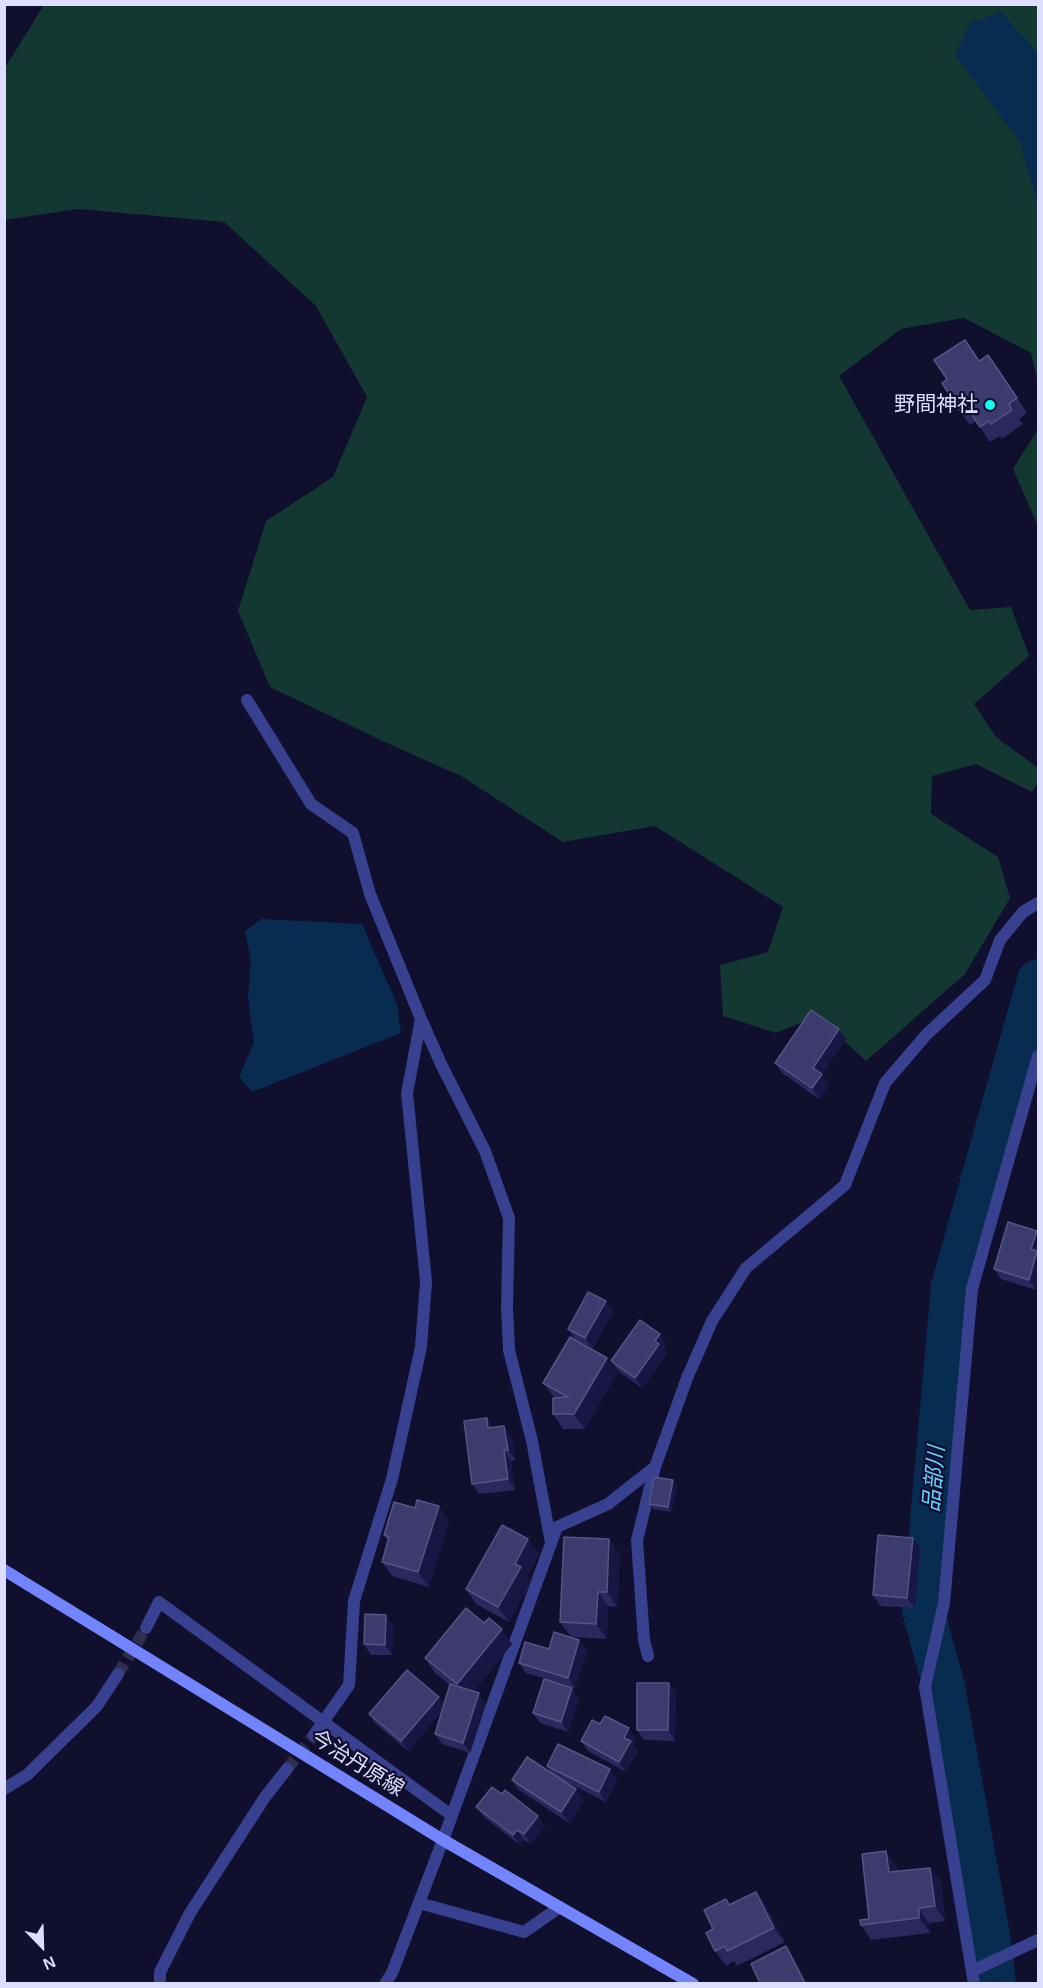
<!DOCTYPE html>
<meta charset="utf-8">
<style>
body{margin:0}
#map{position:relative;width:1043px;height:1988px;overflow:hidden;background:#100f2e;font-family:Helvetica,sans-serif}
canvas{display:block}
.frame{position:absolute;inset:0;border:6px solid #dcddff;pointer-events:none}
.north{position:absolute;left:12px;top:1916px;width:60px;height:60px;-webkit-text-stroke:4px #100f2e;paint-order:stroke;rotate:157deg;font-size:16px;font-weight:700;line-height:24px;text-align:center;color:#dcddff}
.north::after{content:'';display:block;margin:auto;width:21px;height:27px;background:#dcddff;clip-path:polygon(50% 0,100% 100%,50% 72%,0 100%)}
</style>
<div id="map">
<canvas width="1043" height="1988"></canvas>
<div class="frame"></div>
<div class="north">N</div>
</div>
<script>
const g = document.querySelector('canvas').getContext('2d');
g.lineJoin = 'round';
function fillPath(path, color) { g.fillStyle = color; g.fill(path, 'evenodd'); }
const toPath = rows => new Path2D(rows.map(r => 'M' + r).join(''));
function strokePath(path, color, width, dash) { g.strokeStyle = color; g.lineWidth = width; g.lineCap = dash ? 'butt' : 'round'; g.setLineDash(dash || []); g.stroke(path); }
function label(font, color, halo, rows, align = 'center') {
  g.font = font + ' Helvetica,"Noto Sans JP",sans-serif'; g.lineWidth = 4.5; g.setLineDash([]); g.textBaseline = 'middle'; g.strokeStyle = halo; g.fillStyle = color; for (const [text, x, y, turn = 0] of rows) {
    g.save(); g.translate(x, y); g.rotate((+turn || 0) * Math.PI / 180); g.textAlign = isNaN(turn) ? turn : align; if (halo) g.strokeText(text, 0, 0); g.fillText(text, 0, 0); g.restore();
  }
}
fillPath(toPath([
 [44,5,1038,5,1038,385,1031,353,964,318,901,329,839,376,970,610,1011,607,1029,656,974,704,996,737,1038,768,1038,783,1032,792,976,764,932,776,931,814,998,857,1010,898,965,974,866,1061,817,1016,776,1033,723,1016,720,965,768,952,783,907,655,826,563,842,461,776,387,743,270,687,238,611,266,521,333,477,367,397,316,306,224,222,78,209,5,220,4,69],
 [1038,429,1038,526,1013,469]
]), '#123831');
fillPath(toPath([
 [1001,12,1038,53,1038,205,1020,142,955,55,970,23],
 [261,919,362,924,397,1004,401,1033,252,1092,239,1077,254,1042,248,997,251,960,245,931]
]), '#072c4f');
strokePath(toPath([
 [995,1984,990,1941,944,1687,923,1610,952,1286,1038,980]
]), '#072c4f', 42);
strokePath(toPath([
 [118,1674,146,1628],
 [287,1769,314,1735]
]), '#2f2e4d', 12, [12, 6]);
strokePath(toPath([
 [247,700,311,804,353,833,370,894,421,1019,407,1093,426,1282,421,1347,392,1479,354,1601,349,1685,314,1735],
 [421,1019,441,1064,485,1151,509,1218,507,1308,509,1350,532,1441,551,1543],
 [146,1628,159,1602,451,1815],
 [648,1656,644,1640,637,1540,655,1467],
 [4,1789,27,1775,97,1706,118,1674],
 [419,1903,524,1932,560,1907],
 [972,1971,1038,1940],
 [160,1984,160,1972,190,1913,265,1797,287,1769],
 [385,1984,392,1973,443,1840,557,1527,608,1504,655,1467,687,1378,712,1321,746,1268,845,1185,885,1083,926,1035,985,980,1000,940,1023,912,1038,903],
 [974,1984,925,1687,944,1603,972,1289,1038,1056]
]), '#374190', 12);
strokePath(toPath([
 [4,1570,443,1840,693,1984]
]), '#7384ff', 12);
fillPath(toPath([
 [979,361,999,370,1027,413,1019,419,1023,424,1002,439,1000,436,990,442,976,421,970,425,959,410],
 [839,1029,846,1039,822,1074,829,1084,819,1099,782,1073,775,1063],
 [1037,1231,1036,1290,1001,1279,994,1269],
 [613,1312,593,1348,575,1339,568,1329],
 [667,1345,663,1349,667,1354,642,1388,618,1371,611,1361],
 [617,1372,585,1429,563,1429,553,1414,554,1397,543,1383],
 [487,1418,493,1427,511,1436,515,1460,511,1461,515,1490,479,1494,472,1484],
 [673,1480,677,1485,671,1512,653,1509,649,1504],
 [449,1521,429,1587,392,1576,382,1562,388,1541,384,1535],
 [528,1539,539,1554,527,1576,531,1582,509,1622,476,1604,466,1589],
 [920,1548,915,1608,880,1606,873,1595],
 [620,1554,617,1607,608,1606,607,1639,571,1637,560,1622],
 [484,1623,512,1644,473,1692,486,1704,470,1753,442,1744,435,1734,441,1712,408,1751,376,1724,369,1714,444,1704,450,1685,435,1673,425,1658],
 [393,1625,392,1655,371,1655,364,1644],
 [579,1640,587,1651,575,1688,526,1673,519,1663],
 [669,1683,676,1693,675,1741,644,1740,637,1730],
 [579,1698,568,1732,540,1723,533,1713],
 [600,1724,636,1738,633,1744,638,1751,626,1772,588,1751,581,1741],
 [547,1766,617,1779,606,1802,563,1780,584,1800,569,1823,519,1790,512,1780,552,1774],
 [476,1807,545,1826,531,1844,524,1840,520,1845,484,1817],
 [897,1866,898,1871,930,1868,941,1882,945,1921,929,1923,930,1933,871,1940,861,1925,869,1919],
 [756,1892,767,1907,785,1942,737,1966,734,1961,726,1966,715,1951,713,1929,730,1905]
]), '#2a285c');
fillPath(toPath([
 [839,1029,846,1039,822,1074,829,1084,819,1099,812,1088,813,1068],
 [1037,1231,1038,1233,1038,1281,1036,1290,1029,1280,1031,1249],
 [606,1301,613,1312,593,1348,585,1338],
 [660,1334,667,1345,663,1349,667,1354,642,1388,635,1378,655,1341],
 [607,1358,617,1372,585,1429,574,1414],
 [487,1418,494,1428,488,1428],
 [504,1426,511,1436,515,1460,508,1450],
 [504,1450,511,1461,515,1490,508,1479],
 [673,1480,677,1485,671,1512,668,1507],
 [439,1506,449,1521,429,1587,418,1572],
 [913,1538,920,1548,915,1608,907,1598],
 [528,1539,539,1554,527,1576,531,1582,509,1622,498,1607,515,1564],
 [609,1539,620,1554,617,1607,607,1592],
 [598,1592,608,1606,607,1639,596,1624],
 [386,1615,393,1625,392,1655,385,1645],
 [502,1629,512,1644,467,1699,457,1684],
 [579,1640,587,1651,575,1688,568,1678],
 [669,1683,676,1693,675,1741,668,1730],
 [572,1688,579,1698,568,1732,561,1722],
 [479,1693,486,1704,470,1753,463,1743],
 [439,1697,446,1707,408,1751,401,1741],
 [629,1728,636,1738,633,1744,638,1751,626,1772,619,1762,624,1738],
 [610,1769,617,1779,606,1802,599,1792],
 [576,1789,584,1800,569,1823,561,1812],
 [538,1816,545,1826,531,1844,524,1834],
 [517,1830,524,1840,520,1845,513,1835],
 [886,1851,897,1866,900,1887,889,1872],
 [930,1868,941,1882,945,1921,935,1906],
 [756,1892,767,1907,785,1942,774,1928],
 [919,1908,929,1923,930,1933,919,1918],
 [786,1946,793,1957,807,1983,805,1983]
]), '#181642');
const building = toPath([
 [965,340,979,361,988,355,1017,398,1009,404,1012,410,991,424,989,421,980,427,966,405,959,410,942,383,947,379,934,360,965,340],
 [811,1010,839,1029,813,1068,822,1074,812,1088,775,1063,811,1010],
 [1008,1222,1037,1231,1031,1249,1037,1251,1029,1280,994,1269,1008,1222],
 [588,1292,606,1301,585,1338,568,1329,588,1292],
 [640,1320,660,1334,655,1341,659,1344,635,1378,611,1361,640,1320],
 [570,1337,607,1358,574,1414,553,1414,553,1398,568,1397,543,1383,570,1337],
 [487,1418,488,1428,504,1426,508,1450,504,1450,508,1479,472,1484,464,1421,487,1418],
 [654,1477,673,1480,668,1507,649,1504,654,1477],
 [417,1500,439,1506,418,1572,382,1562,389,1537,384,1535,394,1502,415,1508,417,1500],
 [502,1525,528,1539,515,1564,521,1567,498,1607,466,1589,502,1525],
 [878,1535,913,1538,907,1598,873,1595,878,1535],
 [564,1537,609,1539,607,1592,598,1592,596,1624,560,1622,564,1537],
 [466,1608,484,1623,489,1618,502,1629,457,1684,425,1658,466,1608],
 [365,1614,386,1615,385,1645,364,1644,365,1614],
 [554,1632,579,1640,568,1678,519,1663,525,1642,549,1649,554,1632],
 [407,1670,439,1697,401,1741,369,1714,407,1670],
 [544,1679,572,1688,561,1722,533,1713,544,1679],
 [637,1683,669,1683,668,1730,637,1730,637,1683],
 [450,1684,479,1693,463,1743,435,1734,450,1684],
 [605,1716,629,1728,624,1738,631,1741,619,1762,581,1741,592,1720,600,1724,605,1716],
 [558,1744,610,1769,599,1792,547,1766,558,1744],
 [527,1757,576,1789,561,1812,512,1780,527,1757],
 [492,1787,502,1794,505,1790,538,1816,524,1834,517,1830,513,1835,476,1807,492,1787],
 [886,1851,889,1872,930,1868,935,1906,919,1908,919,1918,861,1925,860,1920,869,1919,862,1854,886,1851],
 [756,1892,774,1928,727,1951,725,1946,715,1951,706,1933,713,1929,704,1910,726,1899,729,1905,756,1892],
 [786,1946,805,1983,760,1983,751,1964,786,1946]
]);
fillPath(building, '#3d3b6e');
strokePath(building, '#565484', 1.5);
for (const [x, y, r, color] of [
 [990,405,6,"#08fff4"]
]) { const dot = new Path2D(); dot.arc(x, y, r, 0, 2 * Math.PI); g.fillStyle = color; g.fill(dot); strokePath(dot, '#100f2e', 2); }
label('21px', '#dcddff', '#100f2e', [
 ["野間神社",978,405]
], 'right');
label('21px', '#dcddff', '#100f2e', [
 ["今治丹原線",357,1764,32]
]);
label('italic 22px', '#6ad0ff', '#100f2e', [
 ["品部川",935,1479,-85]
]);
</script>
